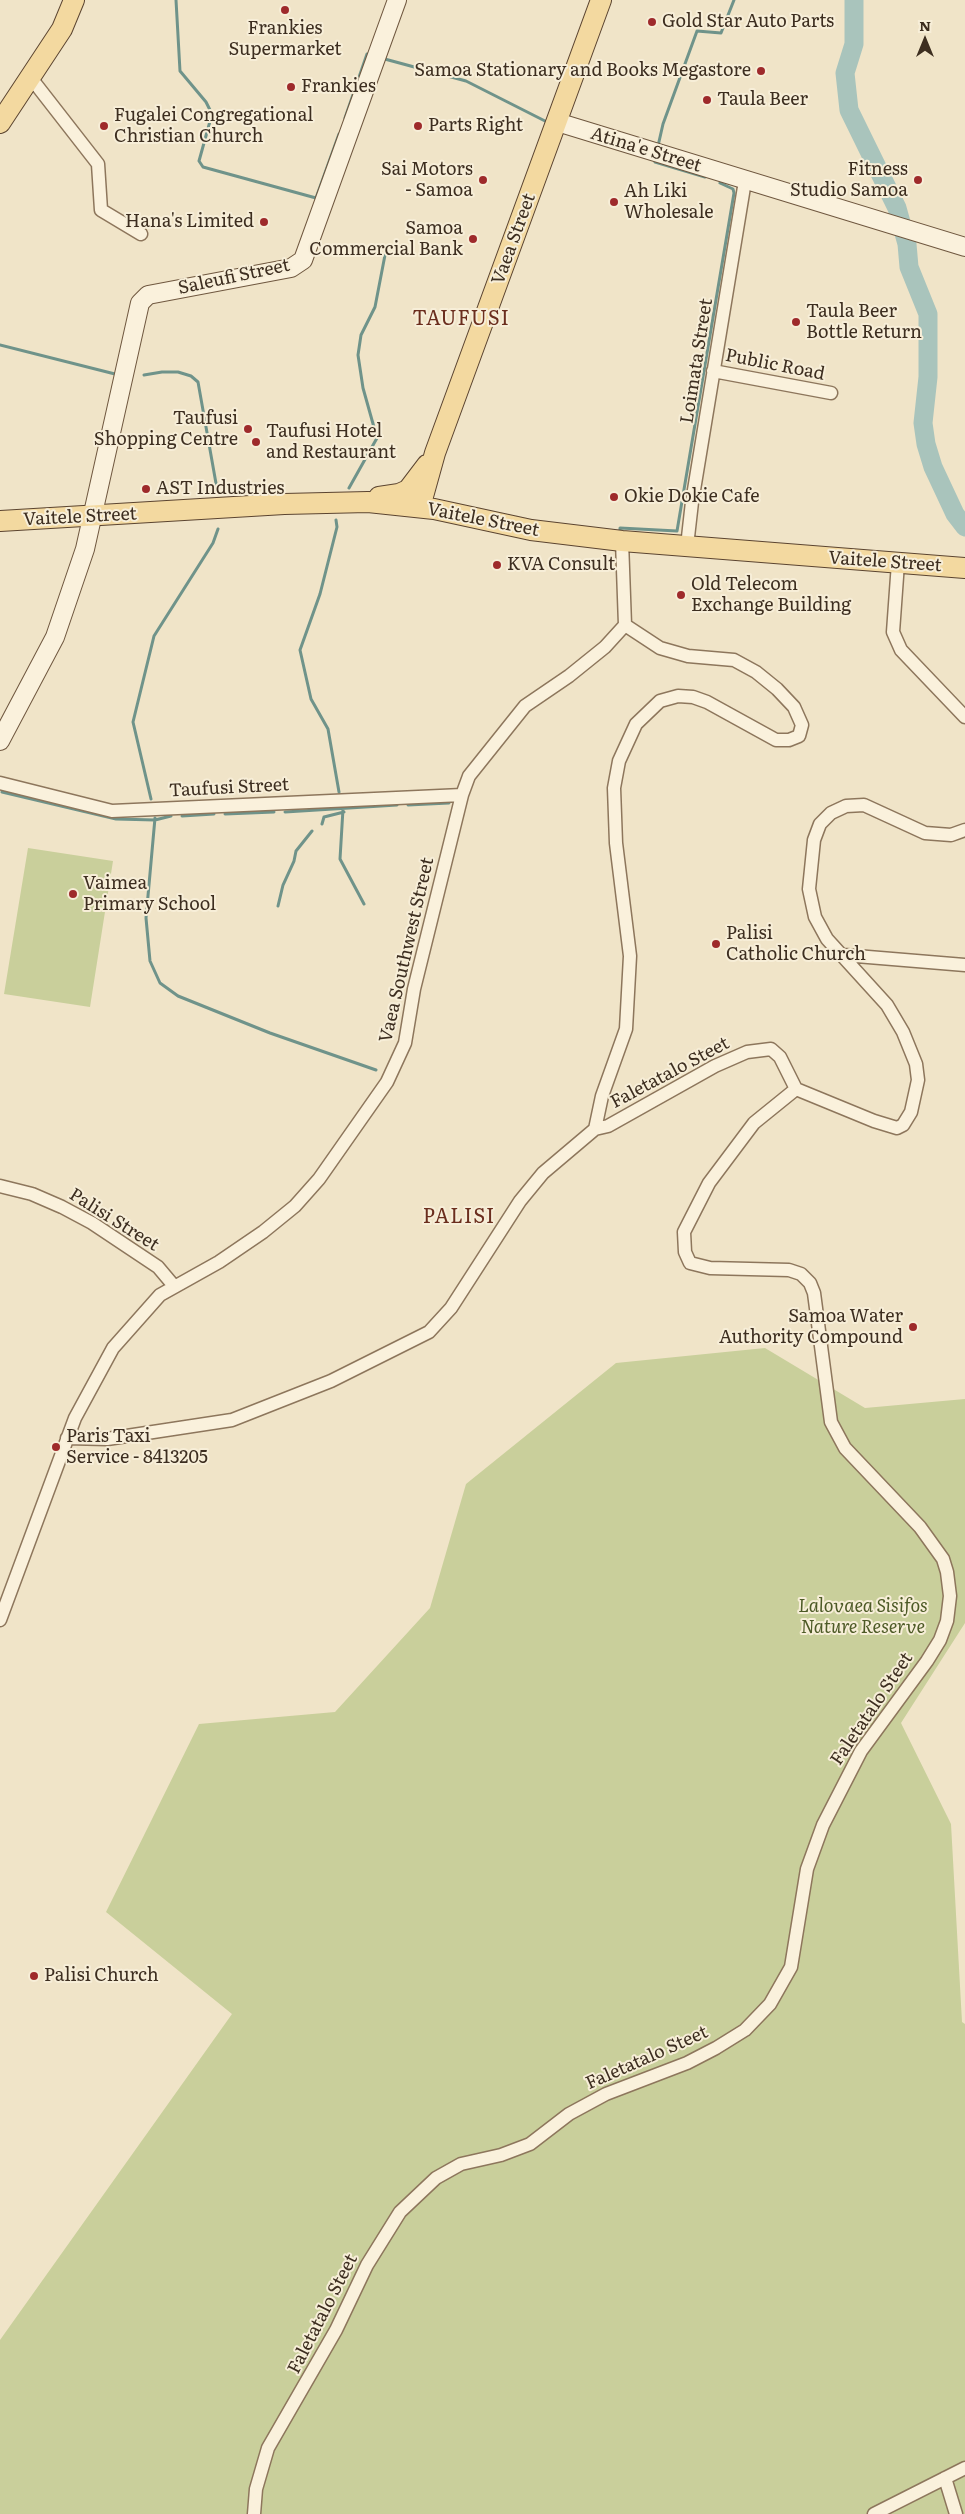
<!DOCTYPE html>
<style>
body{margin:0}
#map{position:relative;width:965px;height:2514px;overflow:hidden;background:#f0e4c8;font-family:Literata,serif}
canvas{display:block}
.north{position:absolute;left:900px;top:15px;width:50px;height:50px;-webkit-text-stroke:4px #f7eed8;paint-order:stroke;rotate:0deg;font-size:14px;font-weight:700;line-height:20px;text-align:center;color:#3d2e20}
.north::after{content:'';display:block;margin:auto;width:18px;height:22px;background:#3d2e20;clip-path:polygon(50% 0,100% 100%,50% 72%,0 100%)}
</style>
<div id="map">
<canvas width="965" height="2514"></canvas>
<div class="north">N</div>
</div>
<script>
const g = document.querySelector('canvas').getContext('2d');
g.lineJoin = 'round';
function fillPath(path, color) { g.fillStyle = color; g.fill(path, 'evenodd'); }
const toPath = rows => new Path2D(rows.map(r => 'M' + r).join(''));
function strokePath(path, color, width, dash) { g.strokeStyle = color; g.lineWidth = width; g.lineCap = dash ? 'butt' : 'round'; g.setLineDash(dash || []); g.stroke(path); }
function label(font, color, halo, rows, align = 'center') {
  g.font = font + ' Literata,serif'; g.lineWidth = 4; g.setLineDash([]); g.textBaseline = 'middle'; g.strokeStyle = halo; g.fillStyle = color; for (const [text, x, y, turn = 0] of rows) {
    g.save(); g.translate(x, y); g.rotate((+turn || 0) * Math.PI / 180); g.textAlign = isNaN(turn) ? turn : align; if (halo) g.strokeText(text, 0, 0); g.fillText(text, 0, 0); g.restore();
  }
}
fillPath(toPath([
 [28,848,113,861,90,1007,4,994],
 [765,1348,865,1408,965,1399,965,1623,901,1723,951,1824,962,2022,965,2024,965,2514,0,2514,0,2340,232,2014,106,1912,199,1724,335,1712,430,1608,466,1484,616,1363]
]), '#c9cf9b');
strokePath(toPath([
 [176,0,180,71,206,102,212,114,199,161,203,167,316,198,339,134],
 [381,58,466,81,545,121],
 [345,118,367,54],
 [658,146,663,124,697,31,721,33,734,0],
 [656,157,655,162,705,177],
 [0,345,115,374],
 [144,375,162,372,178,372,191,376,198,382,217,489],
 [349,488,377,438,363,388,358,355,361,335,375,307,385,255],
 [336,520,337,527,320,594,300,650,311,699,328,729,339,792],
 [620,534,620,528,677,531,734,193,733,189,720,183],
 [2,792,116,819,155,820,171,816],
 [151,799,133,722,154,636,213,543,218,529],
 [408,805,449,803],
 [343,809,340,859,364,904],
 [285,812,397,805],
 [225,814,274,812],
 [182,816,214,814],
 [155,818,146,918,150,961,160,983,178,996,270,1033,376,1070],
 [322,824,324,817,344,812],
 [278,906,283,885,294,861,296,851,312,831]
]), '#6f938a', 3);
strokePath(toPath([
 [854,0,854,44,845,73,849,110,897,208,907,244,909,267,928,314,928,377,923,423,926,444,933,467,955,514,965,527]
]), '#a9c4bc', 19);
const street = toPath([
 [31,78,98,164,101,210,141,234],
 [713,371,831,393],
 [687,546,692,502,745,181],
 [898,563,893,632,901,650,965,717],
 [0,783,112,811,462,795],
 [844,955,965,965],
 [796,1089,874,1121,897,1128,903,1125,911,1112,918,1080,916,1064,903,1032,887,1005,827,939,815,917,809,889,814,840,820,824,831,813,846,806,864,805,925,833,951,835,965,830],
 [0,1186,32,1194,62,1207,92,1223,158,1267,174,1286],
 [67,1438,107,1439,232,1420,331,1381,429,1332,451,1308,520,1201,543,1173,595,1129,602,1096,626,1029,630,956,616,843,614,788,619,761,636,724,660,701,678,696,693,697,707,702,776,740,789,740,799,736,802,725,794,707,777,689,756,672,734,660,688,656,660,648,625,625],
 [0,1620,75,1418,113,1348,160,1295,219,1262,263,1232,295,1206,319,1179,387,1082,405,1043,414,989,462,795,469,776,525,706,569,676,605,647,625,625,622,541],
 [945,2478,956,2514],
 [254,2514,256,2489,268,2448,336,2330,367,2265,400,2212,436,2178,461,2164,501,2155,530,2144,569,2114,606,2094,687,2063,716,2048,745,2030,770,2004,791,1967,807,1869,823,1825,861,1751,927,1661,940,1640,947,1621,950,1596,947,1572,943,1559,920,1527,845,1448,831,1422,814,1293,810,1283,801,1274,789,1270,710,1268,690,1263,685,1252,684,1232,709,1183,754,1123,796,1089,780,1057,771,1049,747,1052,715,1066,608,1126,595,1129],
 [874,2514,965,2468]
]);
const secondary = toPath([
 [557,122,965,247],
 [0,741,55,637,85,549,140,303,148,295,291,268,303,260,397,0]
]);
const primary = toPath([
 [0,123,62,29,74,0],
 [379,497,399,494,408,490,427,465],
 [420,507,435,453,601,0],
 [0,521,284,504,368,502,434,509,531,530,622,541,965,568]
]);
strokePath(street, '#8d765c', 15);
strokePath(secondary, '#6f573f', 20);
strokePath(primary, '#5b4430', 22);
strokePath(street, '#faf1dc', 12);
strokePath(secondary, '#faf1dc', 18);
strokePath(primary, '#f3d9a0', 20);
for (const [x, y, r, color] of [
 [285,10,5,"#9e2a2b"],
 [652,22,5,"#9e2a2b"],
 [761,71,5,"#9e2a2b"],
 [291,87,5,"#9e2a2b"],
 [707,100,5,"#9e2a2b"],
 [104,126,5,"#9e2a2b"],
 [418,126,5,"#9e2a2b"],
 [483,180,5,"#9e2a2b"],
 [918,180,5,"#9e2a2b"],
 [614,202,5,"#9e2a2b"],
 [264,222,5,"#9e2a2b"],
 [473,239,5,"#9e2a2b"],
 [796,322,5,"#9e2a2b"],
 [248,429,5,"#9e2a2b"],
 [256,442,5,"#9e2a2b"],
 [146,489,5,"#9e2a2b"],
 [614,497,5,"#9e2a2b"],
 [497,565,5,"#9e2a2b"],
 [681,595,5,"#9e2a2b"],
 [73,894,5,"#9e2a2b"],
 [716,944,5,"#9e2a2b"],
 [913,1327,5,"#9e2a2b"],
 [56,1447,5,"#9e2a2b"],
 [34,1976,5,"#9e2a2b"]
]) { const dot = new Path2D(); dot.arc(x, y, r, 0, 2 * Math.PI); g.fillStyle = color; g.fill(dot); strokePath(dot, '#f7eed8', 2); }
label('18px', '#3d2e20', '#f7eed8', [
 ["Gold Star Auto Parts",662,22],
 ["Frankies",285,29,"center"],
 ["Supermarket",285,50,"center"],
 ["Samoa Stationary and Books Megastore",751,71,"right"],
 ["Frankies",301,87],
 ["Taula Beer",717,100],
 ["Fugalei Congregational",114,116],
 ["Christian Church",114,137],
 ["Parts Right",428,126],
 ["Sai Motors",473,170,"right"],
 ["- Samoa",473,191,"right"],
 ["Fitness",908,170,"right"],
 ["Studio Samoa",908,191,"right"],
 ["Ah Liki",624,192],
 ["Wholesale",624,213],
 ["Hana's Limited",254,222,"right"],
 ["Samoa",463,229,"right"],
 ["Commercial Bank",463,250,"right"],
 ["Taula Beer",806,312],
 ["Bottle Return",806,333],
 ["Taufusi",238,419,"right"],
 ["Shopping Centre",238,440,"right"],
 ["Taufusi Hotel",266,432],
 ["and Restaurant",266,453],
 ["AST Industries",156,489],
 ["Okie Dokie Cafe",624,497],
 ["KVA Consult",507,565],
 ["Old Telecom",691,585],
 ["Exchange Building",691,606],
 ["Vaimea",83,884],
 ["Primary School",83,905],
 ["Palisi",726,934],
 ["Catholic Church",726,955],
 ["Samoa Water",903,1317,"right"],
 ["Authority Compound",903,1338,"right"],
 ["Paris Taxi",66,1437],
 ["Service - 8413205",66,1458],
 ["Palisi Church",44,1976]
], 'left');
label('18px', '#3d2e20', '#f7eed8', [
 ["Atina'e Street",646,150,17],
 ["Vaea Street",514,239,-70],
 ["Saleufi Street",234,277,-12],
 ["Loimata Street",697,361,-81],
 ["Public Road",775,365,11],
 ["Vaitele Street",80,517,-3],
 ["Vaitele Street",483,520,11],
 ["Vaitele Street",885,562,4],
 ["Taufusi Street",229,788,-3],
 ["Vaea Southwest Street",407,950,-77],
 ["Faletatalo Steet",670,1073,-28],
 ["Palisi Street",114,1220,32],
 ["Faletatalo Steet",872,1709,-56],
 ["Faletatalo Steet",647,2058,-24],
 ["Faletatalo Steet",323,2314,-63]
]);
label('italic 18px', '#4d5a26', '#f7eed8', [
 ["Lalovaea Sisifos",863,1607],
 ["Nature Reserve",863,1628]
]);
g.letterSpacing = '1px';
label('20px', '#6b2e1e', '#f7eed8', [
 ["TAUFUSI",461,319],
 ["PALISI",459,1217]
]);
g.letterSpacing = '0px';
</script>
